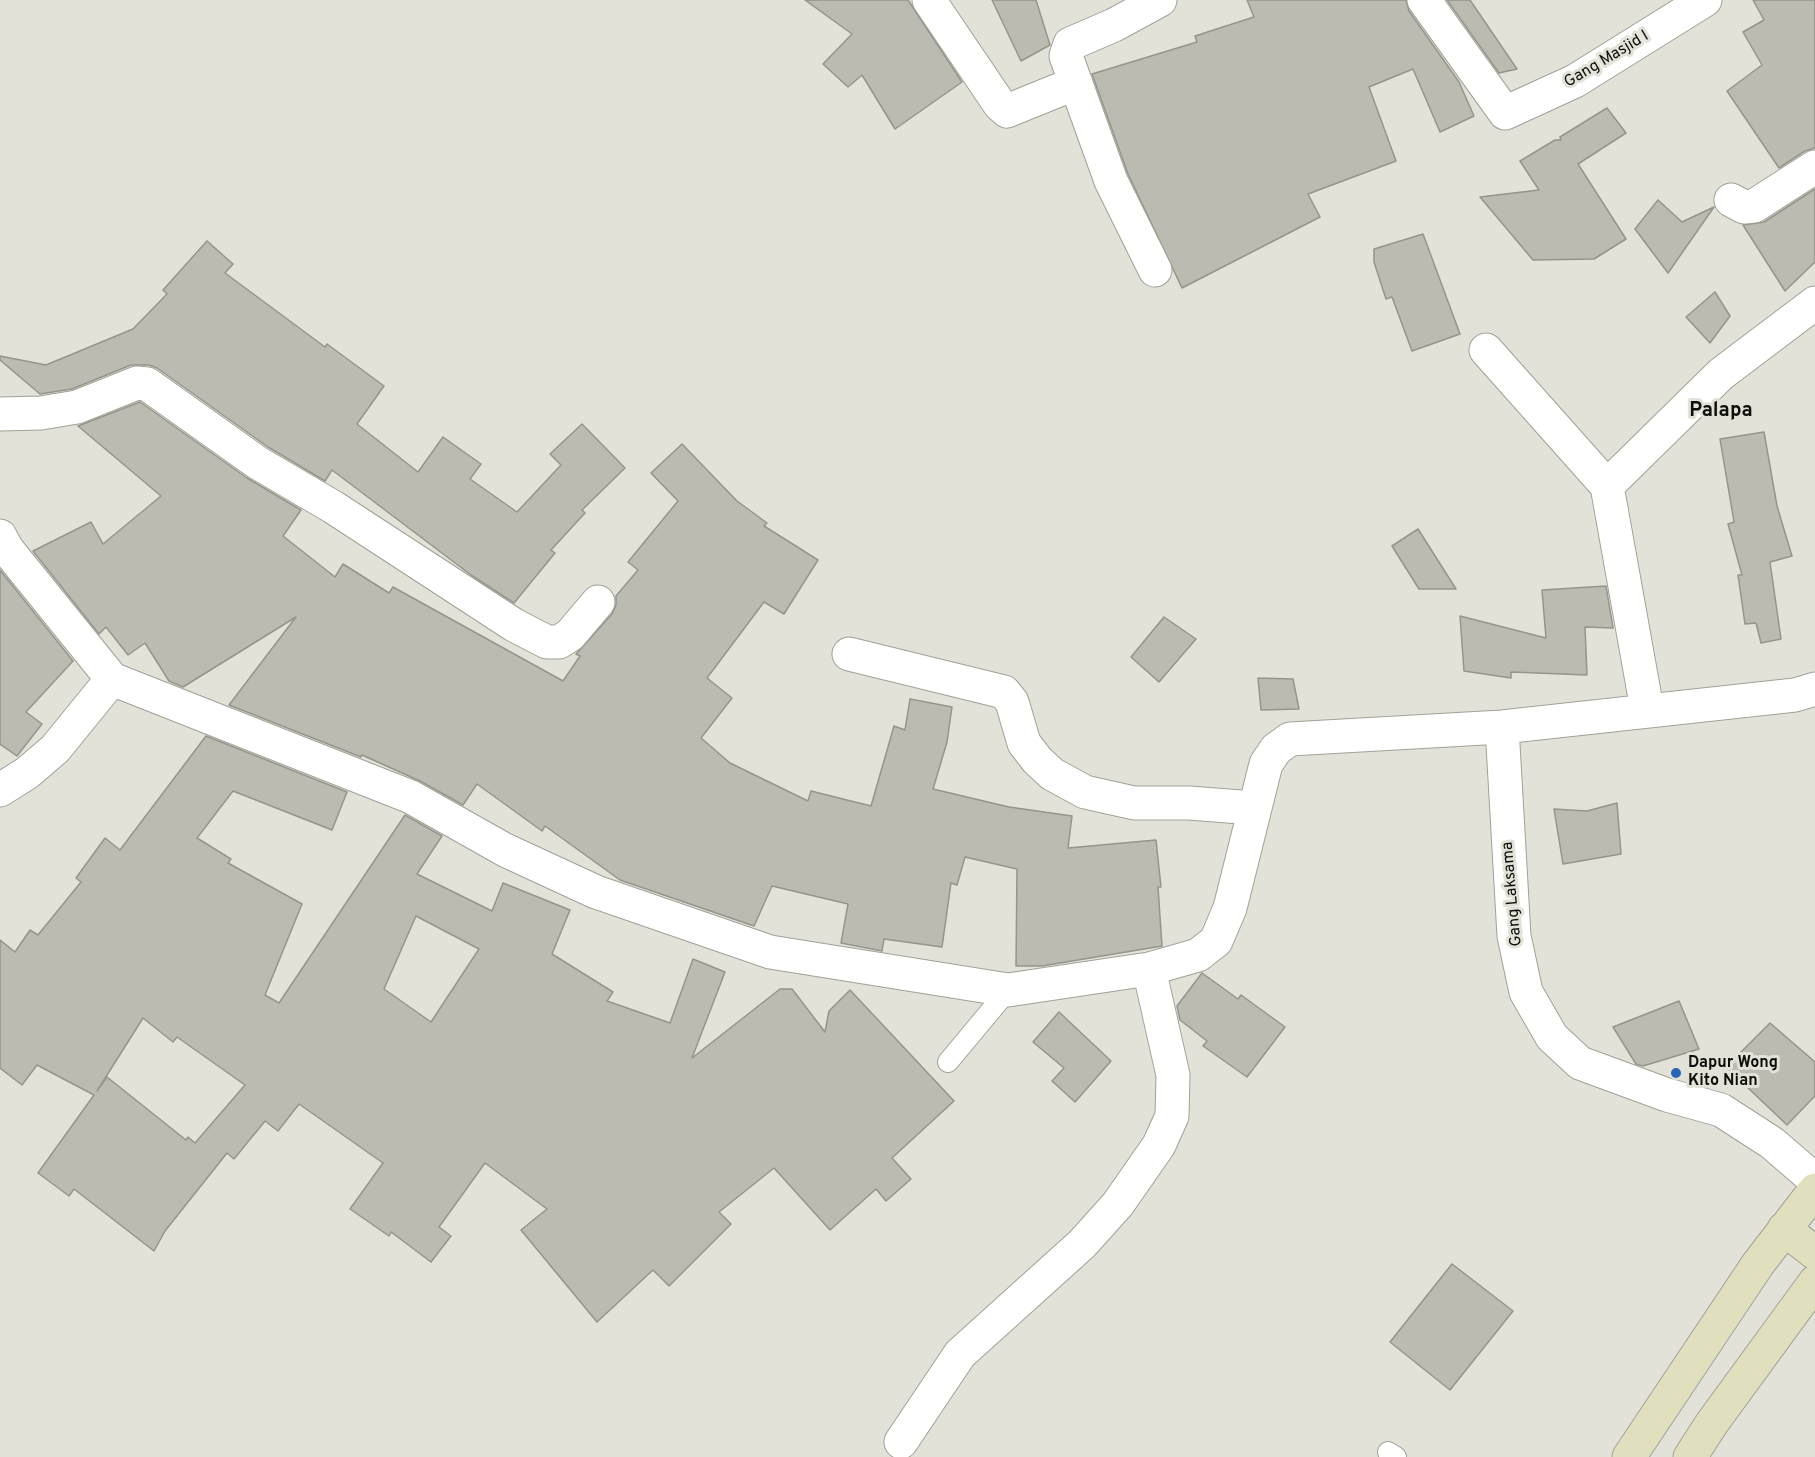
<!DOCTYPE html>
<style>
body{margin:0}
canvas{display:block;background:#e2e2d8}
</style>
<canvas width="1815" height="1457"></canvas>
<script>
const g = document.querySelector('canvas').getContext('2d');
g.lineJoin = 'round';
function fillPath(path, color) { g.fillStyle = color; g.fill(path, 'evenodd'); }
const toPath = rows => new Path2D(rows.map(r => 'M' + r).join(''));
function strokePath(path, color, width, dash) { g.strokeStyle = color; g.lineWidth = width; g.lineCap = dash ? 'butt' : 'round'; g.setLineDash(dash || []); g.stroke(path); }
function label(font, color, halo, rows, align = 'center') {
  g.font = font + ' Overpass,sans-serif'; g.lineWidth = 6; g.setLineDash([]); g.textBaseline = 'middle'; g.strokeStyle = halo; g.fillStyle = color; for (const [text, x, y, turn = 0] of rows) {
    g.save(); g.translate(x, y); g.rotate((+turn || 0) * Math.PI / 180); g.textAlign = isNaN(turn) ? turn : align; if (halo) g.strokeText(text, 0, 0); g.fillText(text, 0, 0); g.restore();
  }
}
const building = toPath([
 [805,0,908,0,962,82,895,129,862,75,848,87,823,64,852,34,805,0],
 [992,0,1036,0,1050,45,1021,61,992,0],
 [1247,0,1406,0,1409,11,1459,82,1474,116,1440,132,1413,69,1369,87,1396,161,1308,194,1320,217,1182,288,1128,174,1092,74,1197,42,1195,36,1254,17,1247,0],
 [1447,0,1470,0,1517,69,1499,73,1447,0],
 [1753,0,1815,0,1815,148,1805,151,1779,168,1727,91,1762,65,1743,32,1764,20,1753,0],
 [1607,108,1626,133,1578,164,1626,239,1594,259,1533,260,1480,197,1539,190,1520,161,1555,140,1561,140,1560,137,1607,108],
 [1815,189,1815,262,1785,291,1743,225,1764,222,1815,189],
 [1658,200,1682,222,1714,207,1668,273,1635,229,1658,200],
 [1423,234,1460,334,1412,351,1392,297,1386,299,1374,262,1374,249,1423,234],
 [207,241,233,264,225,273,325,347,327,344,384,386,357,424,418,472,443,437,481,464,470,479,517,512,561,465,550,454,582,424,625,468,582,510,585,513,551,550,555,553,514,603,471,575,332,470,325,481,268,447,157,368,149,365,131,365,72,389,40,394,0,360,0,356,46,365,133,329,167,294,163,290,207,241],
 [1715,292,1730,316,1710,343,1686,317,1715,292],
 [140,402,247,478,301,510,283,536,335,577,343,564,389,593,393,587,563,681,580,656,576,654,612,614,616,605,616,596,638,570,628,562,678,501,651,473,682,444,737,501,767,523,764,526,818,560,784,614,764,602,707,678,732,698,701,738,730,763,808,801,811,791,871,806,894,726,905,730,910,699,952,707,947,742,933,789,1009,807,1072,816,1068,848,1156,840,1161,887,1158,887,1162,946,1042,966,1016,966,1017,869,965,857,957,885,951,883,942,947,884,939,882,951,841,943,848,904,772,886,754,926,620,880,545,826,542,831,477,784,463,805,420,781,362,755,361,757,229,705,296,617,183,687,169,681,145,643,128,655,106,627,99,634,33,551,91,522,103,544,161,496,78,426,140,402],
 [1764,432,1777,506,1792,556,1770,562,1781,639,1761,643,1756,623,1745,624,1738,575,1742,575,1728,524,1734,522,1720,439,1764,432],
 [1418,529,1456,589,1419,589,1392,546,1418,529],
 [0,570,73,661,26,712,42,724,17,756,0,744,0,570],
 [1606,586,1613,628,1585,627,1587,675,1511,672,1511,678,1464,671,1460,616,1546,638,1542,590,1606,586],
 [1164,617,1196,639,1159,682,1131,657,1164,617],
 [1258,678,1293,679,1299,709,1261,710,1258,678],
 [206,736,347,792,332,830,233,791,197,838,231,859,228,863,302,904,265,995,279,1003,405,815,442,836,417,874,492,911,503,883,570,910,552,954,613,992,607,1001,670,1023,693,959,725,972,692,1058,780,989,792,989,825,1032,829,1011,850,990,954,1101,892,1158,911,1179,886,1201,876,1189,830,1230,774,1168,719,1212,731,1224,669,1286,653,1270,597,1322,521,1230,547,1209,485,1163,439,1227,451,1236,431,1262,391,1232,389,1236,350,1209,383,1163,299,1104,278,1131,265,1121,234,1159,227,1153,165,1231,154,1251,74,1189,69,1196,38,1173,94,1095,37,1065,22,1085,0,1068,0,940,15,952,30,930,38,935,81,882,76,878,105,838,120,850,206,736],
 [416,916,479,949,431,1022,384,989,416,916],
 [143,1018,173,1042,177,1037,245,1085,195,1143,188,1137,186,1140,107,1077,97,1091,143,1018],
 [1617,803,1621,854,1563,864,1554,809,1587,811,1617,803],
 [1202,973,1238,999,1241,995,1285,1027,1247,1077,1203,1046,1207,1041,1180,1020,1177,1006,1202,973],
 [1679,1001,1699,1049,1643,1066,1636,1064,1613,1027,1679,1001],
 [1059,1012,1111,1061,1075,1102,1052,1081,1064,1068,1033,1042,1059,1012],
 [1770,1023,1815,1062,1815,1096,1787,1125,1726,1067,1770,1023],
 [1452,1264,1513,1311,1450,1390,1390,1342,1452,1264]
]);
fillPath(building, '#bbbbb1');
strokePath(building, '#95958c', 1.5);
const lane = toPath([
 [948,1062,1008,990],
 [1388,1452,1396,1457]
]);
const street = toPath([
 [929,0,1000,105,1007,111,1076,83],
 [1424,0,1505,113,1575,81,1705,0],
 [1731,200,1744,207,1754,206,1815,167],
 [1155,270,1111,181,1066,56,1070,44,1114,25,1160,0],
 [1486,350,1607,486,1647,709],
 [0,414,41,413,77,407,137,383,147,384,258,463,333,507,514,625,547,642,559,642,570,635,598,602],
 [1607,486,1721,374,1815,303],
 [0,536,7,549,112,679,411,797,505,850,596,892,770,952,1008,990,1149,969,1198,955,1216,941,1230,908,1266,764,1276,749,1290,739,1502,727,1795,695,1815,689],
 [849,654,1004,692,1012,702,1024,743,1037,760,1052,774,1085,792,1134,803,1189,803,1254,808],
 [1502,727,1514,936,1526,992,1552,1037,1580,1063,1667,1095,1721,1110,1772,1143,1815,1180],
 [0,790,27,773,55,749,112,679],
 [901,1442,960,1354,1082,1244,1118,1204,1159,1145,1172,1116,1173,1075,1149,969]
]);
const secondary = toPath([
 [1784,1229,1815,1253],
 [1629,1457,1758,1264,1815,1190],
 [1690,1457,1712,1423,1815,1282]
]);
strokePath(lane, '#a1a198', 22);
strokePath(street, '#a1a198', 35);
strokePath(secondary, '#a1a198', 35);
strokePath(lane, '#fff', 20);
strokePath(street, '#fff', 33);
strokePath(secondary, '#e1e0be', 33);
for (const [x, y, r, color] of [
 [1676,1073,6,"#2665b7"]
]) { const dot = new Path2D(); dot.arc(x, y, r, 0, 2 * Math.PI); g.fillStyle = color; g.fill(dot); strokePath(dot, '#e2e2d8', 2); }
label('16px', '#0e0e0b', '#e2e2d8', [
 ["Gang Masjid I",1607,60,-31],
 ["Gang Laksama",1513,894,-95]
]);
label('bold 16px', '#0e0e0b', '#e2e2d8', [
 ["Dapur Wong",1688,1064],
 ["Kito Nian",1688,1082]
], 'left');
label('bold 20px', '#0e0e0b', '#e2e2d8', [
 ["Palapa",1721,412]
]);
</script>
